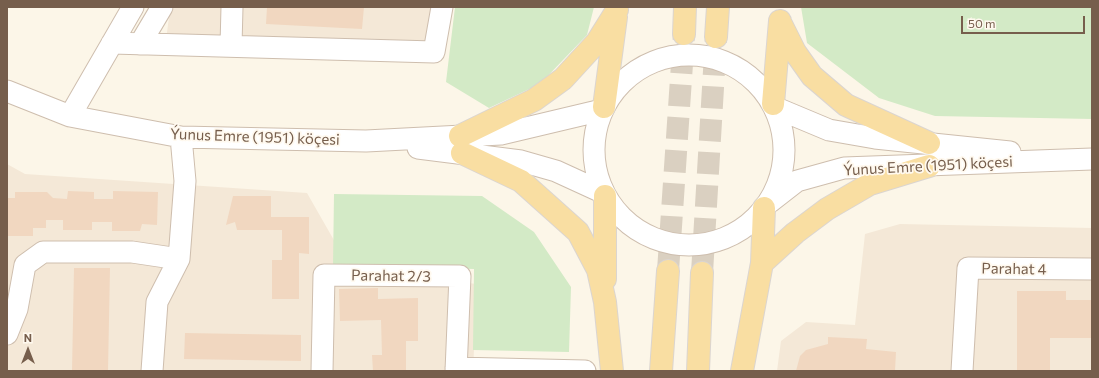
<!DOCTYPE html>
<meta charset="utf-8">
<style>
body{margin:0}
#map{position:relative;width:1099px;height:378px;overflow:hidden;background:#fcf6e8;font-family:Commissioner,sans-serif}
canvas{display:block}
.frame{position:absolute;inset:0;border:8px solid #765e4c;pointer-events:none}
.north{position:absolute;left:8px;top:330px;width:40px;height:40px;-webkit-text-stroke:3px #fff9ef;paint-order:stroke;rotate:0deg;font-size:11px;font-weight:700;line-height:16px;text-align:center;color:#765e4c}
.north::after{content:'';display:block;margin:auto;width:14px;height:18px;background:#765e4c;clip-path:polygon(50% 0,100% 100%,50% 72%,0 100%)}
.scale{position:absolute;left:961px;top:16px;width:124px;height:18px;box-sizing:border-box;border:2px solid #765e4c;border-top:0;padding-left:5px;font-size:12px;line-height:14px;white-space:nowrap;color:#765e4c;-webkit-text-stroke:3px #fff9ef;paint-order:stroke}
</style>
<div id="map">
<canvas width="1099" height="378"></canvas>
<div class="frame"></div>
<div class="north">N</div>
<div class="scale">50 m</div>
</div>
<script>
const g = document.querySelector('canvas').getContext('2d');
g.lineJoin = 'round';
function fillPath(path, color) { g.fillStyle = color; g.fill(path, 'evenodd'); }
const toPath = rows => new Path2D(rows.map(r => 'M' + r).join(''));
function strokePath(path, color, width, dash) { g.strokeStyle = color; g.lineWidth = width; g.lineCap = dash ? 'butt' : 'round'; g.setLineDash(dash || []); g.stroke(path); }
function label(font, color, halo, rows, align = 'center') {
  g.font = font + ' Commissioner,sans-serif'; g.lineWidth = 3.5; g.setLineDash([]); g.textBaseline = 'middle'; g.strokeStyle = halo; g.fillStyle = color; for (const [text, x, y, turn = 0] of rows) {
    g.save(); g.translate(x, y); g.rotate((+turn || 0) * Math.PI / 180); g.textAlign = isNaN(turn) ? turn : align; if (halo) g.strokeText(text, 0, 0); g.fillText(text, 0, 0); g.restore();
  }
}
fillPath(toPath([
 [174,7,434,7,428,52,166,40,169,17],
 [7,164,25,174,307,193,351,270,477,284,473,371,7,371],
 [900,224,1092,228,1092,371,777,371,781,341,806,322,855,325,865,234]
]), '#f4e8d7');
fillPath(toPath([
 [455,7,594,7,587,35,540,84,489,108,446,82],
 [801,7,1092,7,1092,119,935,116,879,98,807,43],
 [334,194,482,196,534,232,571,287,569,352,473,350,474,269,333,266]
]), '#d3eac6');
fillPath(toPath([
 [267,7,364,7,362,29,266,24],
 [68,191,94,192,94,199,113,199,113,191,158,192,157,225,142,224,140,231,112,231,112,222,92,222,92,230,63,230,63,220,46,220,46,228,33,228,33,236,7,236,7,198,15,198,15,192,47,192,53,198,67,199],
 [233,196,271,196,271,217,309,217,309,254,299,253,299,299,272,299,272,260,282,260,282,230,237,230,235,222,226,225],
 [74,268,110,268,108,371,72,371],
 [378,288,378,299,418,298,418,341,406,341,406,371,373,371,372,355,382,355,381,320,340,321,339,289],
 [1017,291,1066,291,1066,300,1092,300,1092,338,1050,338,1050,371,1017,371],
 [185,333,301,335,301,361,184,359],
 [828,337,867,339,866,349,896,352,895,371,796,371,800,356,806,350,828,344]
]), '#f1d7c0');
strokePath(toPath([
 [668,271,684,34],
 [702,273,716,37]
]), '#dad0c1', 22, [22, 11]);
const minor = toPath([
 [112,43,434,52,442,7],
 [140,44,162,7],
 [231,46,232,7],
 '594 150a95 95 0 1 1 190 0a95 95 0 1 1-190 0Z',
 [7,91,70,116,181,137,366,141,501,134,602,110],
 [774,107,829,130,875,138,1010,152],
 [70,116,133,7],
 [418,148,521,161,556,171,604,193],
 [770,202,797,181,844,168,1092,159],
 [7,334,17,309,25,265,43,252,132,252,179,259],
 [456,368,585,371],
 [152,371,157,302,179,259,185,181,181,137],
 [322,371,324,275,460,276,456,371],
 [962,371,968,268,1092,269]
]);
const major = toPath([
 [780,22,795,52,812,76,846,105,929,143],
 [684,34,685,7],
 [716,37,718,7],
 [773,104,780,21],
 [604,107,616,17],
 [460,136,534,100,563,79,597,42,617,10],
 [462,153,521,181,578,232,598,270,605,302,612,371],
 [762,263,795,233,827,209,870,184,929,166],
 [605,279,605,196],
 [661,371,668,271],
 [698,371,702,273],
 [742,371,762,263,764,208]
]);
strokePath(minor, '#cebeae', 23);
strokePath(major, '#dbd5d0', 24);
strokePath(minor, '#fff', 21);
strokePath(major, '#f9dea2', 22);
label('15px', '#765e4c', '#fff9ef', [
 ["Ýunus Emre (1951) köçesi",255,137,2],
 ["Ýunus Emre (1951) köçesi",928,166,-3],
 ["Parahat 4",1014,269,1],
 ["Parahat 2/3",391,276,1]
]);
</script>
